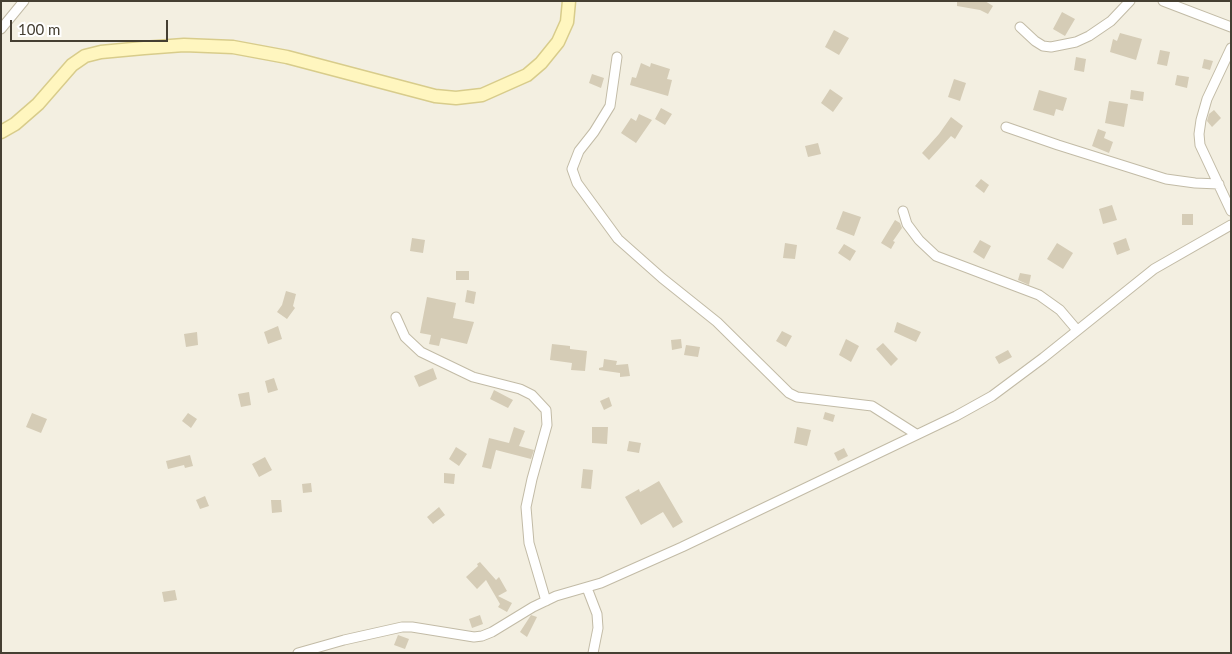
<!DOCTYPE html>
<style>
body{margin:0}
#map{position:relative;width:1232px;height:654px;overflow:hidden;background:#f3efe1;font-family:Lato,sans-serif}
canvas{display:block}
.frame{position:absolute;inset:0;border:2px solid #453f32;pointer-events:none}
.scale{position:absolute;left:10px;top:20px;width:158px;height:22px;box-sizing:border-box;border:2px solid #453f32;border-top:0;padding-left:6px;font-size:15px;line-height:18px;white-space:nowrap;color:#453f32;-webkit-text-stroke:4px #fff;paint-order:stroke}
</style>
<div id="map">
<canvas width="1232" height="654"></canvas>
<div class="frame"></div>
<div class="scale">100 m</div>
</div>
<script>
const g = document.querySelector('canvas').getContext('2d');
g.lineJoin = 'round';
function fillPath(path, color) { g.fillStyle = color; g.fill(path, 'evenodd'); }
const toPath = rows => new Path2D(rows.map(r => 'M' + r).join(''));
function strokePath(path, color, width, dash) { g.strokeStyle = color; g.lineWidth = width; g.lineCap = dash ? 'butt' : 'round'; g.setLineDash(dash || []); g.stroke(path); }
fillPath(toPath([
 [957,1,985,1,993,6,988,14,980,10,957,6],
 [1062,12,1075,19,1065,36,1053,29],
 [834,30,849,38,839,55,825,47],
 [1120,33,1142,39,1136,60,1110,52,1113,39,1117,41],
 [1160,50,1170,52,1167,66,1157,64],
 [1076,57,1086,59,1084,72,1074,70],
 [1204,59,1213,61,1210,70,1202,68],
 [641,63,650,67,651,63,670,69,667,79,672,80,668,96,630,85,632,77,636,78],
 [592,74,604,78,601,88,589,83],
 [1177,75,1189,77,1187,88,1175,85],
 [954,79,966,83,960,101,948,97],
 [830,89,843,98,833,112,821,103],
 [1039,90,1067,98,1063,111,1056,109,1054,116,1033,110],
 [1131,90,1144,92,1143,101,1130,99],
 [1109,101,1128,104,1124,127,1105,123],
 [661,108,672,114,665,125,655,119],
 [1214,110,1221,118,1212,127,1207,121,1209,114],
 [639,114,652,120,636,143,621,133,631,118,636,121],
 [951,117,963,126,955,139,951,136,929,160,922,153,939,134],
 [1098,129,1106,132,1104,138,1113,142,1109,153,1092,146],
 [818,143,821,154,808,157,805,146],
 [981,179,989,185,984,193,975,186],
 [1112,205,1117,220,1103,224,1099,209],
 [843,211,861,217,854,236,836,229],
 [1182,214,1193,214,1193,225,1182,225],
 [895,220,900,223,902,228,893,241,895,242,891,249,881,243],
 [412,238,425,240,423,253,410,251],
 [1126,238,1130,250,1117,255,1113,243],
 [980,240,991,246,984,259,973,252],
 [785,243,797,245,795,259,783,258],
 [1057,243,1073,253,1063,269,1047,259],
 [844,244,856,251,850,261,838,253],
 [456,271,469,271,469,280,456,280],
 [1020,273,1031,275,1029,285,1018,280],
 [467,290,476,292,474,304,465,302],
 [286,291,296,294,293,306,295,308,287,319,277,312,282,305],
 [427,297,456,303,453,318,474,322,467,344,441,338,439,346,429,344,431,335,420,333],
 [897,322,921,332,916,342,894,332],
 [278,326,282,339,268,344,264,332],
 [782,331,792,336,786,347,776,341],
 [197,332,198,345,186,347,184,334],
 [681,339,682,348,672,350,671,340],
 [846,339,859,346,851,362,839,355],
 [883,343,898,359,891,366,876,349],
 [552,344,570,346,570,349,587,351,585,371,571,370,572,363,550,360],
 [686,345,700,347,698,357,684,355],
 [1008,350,1012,357,999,364,995,357],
 [604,359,617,361,616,365,628,364,630,376,620,377,620,373,599,370,599,368,603,367],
 [433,368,437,379,419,387,414,376],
 [274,378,278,390,268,393,265,381],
 [494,390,513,400,508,408,490,399],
 [249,392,251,405,241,407,238,394],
 [609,397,612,406,604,410,600,401],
 [825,412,835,415,833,422,823,419],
 [32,413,47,419,41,433,26,427],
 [188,413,197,419,191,428,182,421],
 [514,427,525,431,519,446,534,450,531,459,496,450,491,469,482,467,489,438,509,443],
 [592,427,608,427,607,444,592,443],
 [797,427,811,430,807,446,794,443],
 [629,441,641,443,639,453,627,451],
 [456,447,467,454,459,466,449,459],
 [844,448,848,456,838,461,834,453],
 [190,455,193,466,185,468,184,465,168,469,166,461],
 [265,457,272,470,259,477,252,464],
 [583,469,593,470,591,489,581,488],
 [444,473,455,474,454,484,444,483],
 [659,481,683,522,673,528,663,512,641,525,625,497,639,489,640,492],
 [311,483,312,492,303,493,302,484],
 [205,496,209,506,200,509,196,500],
 [271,500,281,500,282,512,272,513],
 [439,507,445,515,433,524,427,517],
 [480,562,496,580,499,577,507,591,498,596,512,603,507,612,498,607,500,604,486,580,477,589,466,577,478,566,477,564],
 [175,590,177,600,164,602,162,592],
 [480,615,483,624,472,628,469,619],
 [531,615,537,617,527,637,520,632],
 [398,635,409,639,405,649,394,645]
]), '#d5ccb6');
const street = toPath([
 [1163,1,1231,27],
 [1020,27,1035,41,1043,46,1051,47,1076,42,1089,36,1111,21,1130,1],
 [1,29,24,1],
 [1231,48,1207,99,1201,120,1199,134,1200,145,1231,211],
 [617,57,610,106,594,132,579,151,572,169,577,183,618,239,662,278,717,322,789,393,797,397,872,406,916,434],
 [1006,127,1058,145,1166,179,1195,183,1219,184],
 [903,211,907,224,919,240,936,256,1039,295,1060,310,1077,330],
 [396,317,405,337,421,352,473,377,520,389,532,395,546,410,547,425,532,479,526,507,529,543,546,601],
 [587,588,597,614,598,628,593,653],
 [298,653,344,640,402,627,412,627,474,637,482,636,492,632,533,607,556,596,601,583,682,547,956,416,992,396,1043,358,1154,269,1231,225]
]);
const secondary = toPath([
 [1,132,15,124,38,104,72,65,85,56,101,52,144,48,184,45,233,47,287,57,435,96,456,98,482,95,527,75,541,63,558,42,567,22,569,1]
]);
strokePath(street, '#c2bba6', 11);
strokePath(secondary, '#d8cc8b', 15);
strokePath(street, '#fff', 9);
strokePath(secondary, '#fff6bf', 12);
</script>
